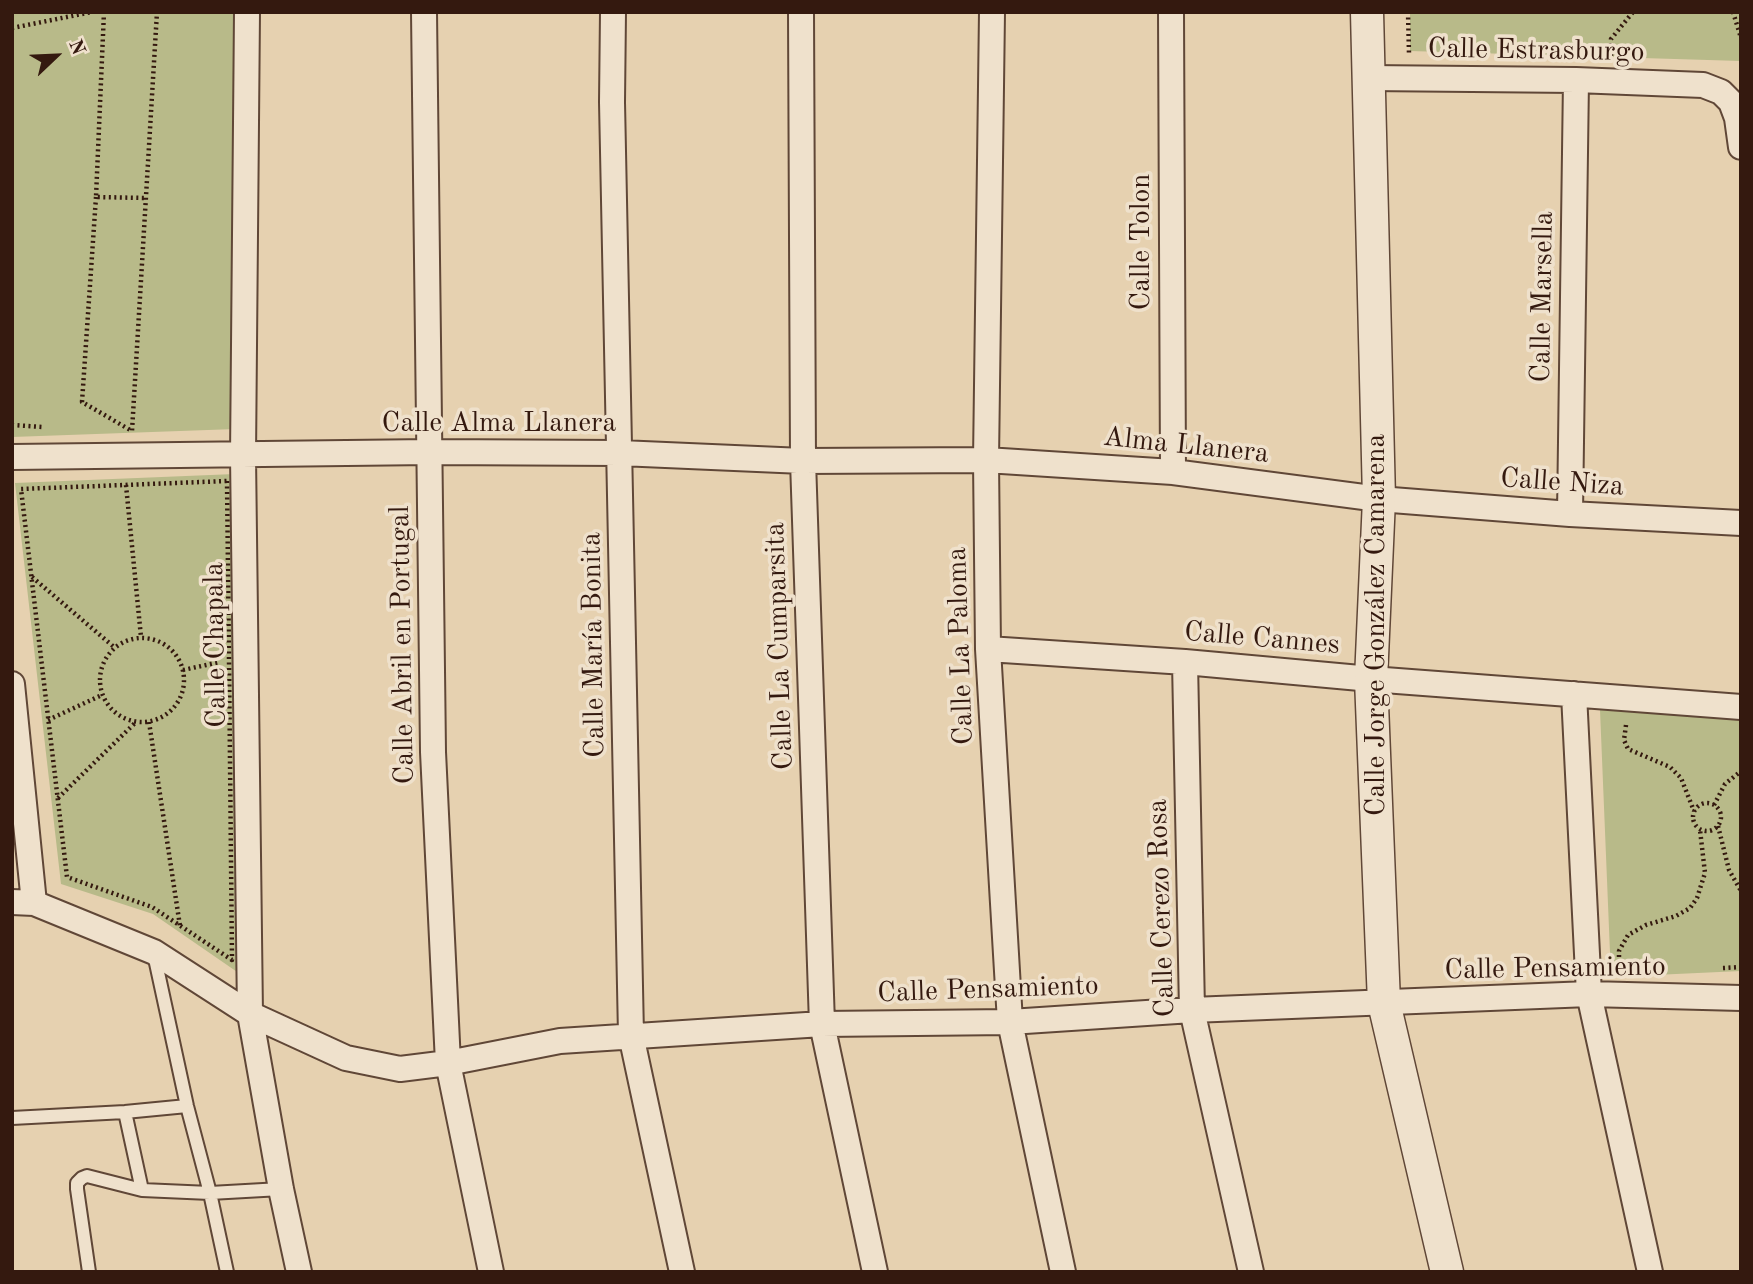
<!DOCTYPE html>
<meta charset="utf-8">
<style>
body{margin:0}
#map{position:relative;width:1753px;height:1284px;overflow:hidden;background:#e6d1b0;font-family:"Old Standard TT",serif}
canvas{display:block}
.frame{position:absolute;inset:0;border:14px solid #34190f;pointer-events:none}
.north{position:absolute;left:21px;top:21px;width:70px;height:70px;-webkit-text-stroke:5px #efe1cc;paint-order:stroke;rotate:67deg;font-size:19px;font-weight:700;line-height:28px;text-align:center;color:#34190f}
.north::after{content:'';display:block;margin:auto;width:24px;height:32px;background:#34190f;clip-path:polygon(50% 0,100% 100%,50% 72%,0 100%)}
</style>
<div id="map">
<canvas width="1753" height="1284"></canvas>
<div class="frame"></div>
<div class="north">N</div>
</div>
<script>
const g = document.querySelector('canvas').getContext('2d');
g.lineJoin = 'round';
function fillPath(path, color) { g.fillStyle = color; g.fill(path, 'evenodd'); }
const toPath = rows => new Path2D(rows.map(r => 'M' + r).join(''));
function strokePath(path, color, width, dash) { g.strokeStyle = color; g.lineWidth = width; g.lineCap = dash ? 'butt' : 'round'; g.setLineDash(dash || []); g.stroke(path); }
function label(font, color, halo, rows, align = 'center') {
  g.font = font + ' "Old Standard TT",serif'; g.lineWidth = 7; g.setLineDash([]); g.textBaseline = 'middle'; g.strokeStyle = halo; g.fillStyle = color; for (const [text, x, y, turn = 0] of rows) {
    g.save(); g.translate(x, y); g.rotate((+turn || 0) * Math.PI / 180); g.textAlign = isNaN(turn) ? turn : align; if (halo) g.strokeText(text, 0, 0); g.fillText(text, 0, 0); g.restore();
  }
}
fillPath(toPath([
 [12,12,243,12,236,429,12,437],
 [1410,12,1741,12,1741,61,1410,51],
 [235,474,243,976,153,914,61,884,15,483],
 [1600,710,1741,719,1741,971,1611,977]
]), '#b8ba89');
const service = toPath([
 [125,1112,142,1190],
 [12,1118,125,1112,187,1106],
 [89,1272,77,1189,77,1183,82,1178,87,1176,142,1190,210,1193,187,1106,154,954],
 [227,1272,210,1193,281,1189]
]);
const minor = toPath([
 [247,12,243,456,250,1014,281,1189,299,1272],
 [424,12,433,752,448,1063,491,1272],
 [613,12,612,102,631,1035,682,1272],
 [801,12,803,461,822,1024,875,1272],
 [992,12,986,460,988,649,1010,1022,1063,1272],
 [1171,12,1173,472],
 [1368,78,1576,80,1703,85,1721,92,1731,102,1737,118,1741,147],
 [12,457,430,452,620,453,803,461,986,460,1173,472,1379,499,1570,514,1741,523],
 [1570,514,1576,80],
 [988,649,1185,662,1371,679,1741,707],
 [1185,662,1192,1010,1251,1272],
 [12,684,34,903],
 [1574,694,1589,994,1650,1272],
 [12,902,34,903,154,952,250,1014,346,1058,400,1069,448,1063,560,1041,822,1024,1010,1022,1192,1010,1589,994,1741,998]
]);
const tertiary = toPath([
 [1367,12,1379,499,1371,679,1384,1003,1447,1272]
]);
strokePath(service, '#604737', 16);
strokePath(minor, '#604737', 28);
strokePath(tertiary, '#604737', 35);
strokePath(toPath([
 [104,12,96,197,146,198],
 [1408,12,1409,54],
 [1733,12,1741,38],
 [12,28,92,12],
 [1611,56,1611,39,1633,12],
 [96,197,82,402,132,431,157,12],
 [12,425,43,427],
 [227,481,229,660,232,960,152,907,67,877,21,489,227,481],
 [126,485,141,637],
 [32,577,114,647],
 '100 680a42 42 0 1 1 84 0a42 42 0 1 1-84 0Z',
 [183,670,220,662],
 [48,720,102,695],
 [149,722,180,926],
 [1626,725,1624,740,1628,749,1670,767,1681,778,1694,811],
 [58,798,135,723],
 '1693 817a14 14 0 1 1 28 0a14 14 0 1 1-28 0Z',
 [1714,805,1725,784,1741,771],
 [1718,826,1729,870,1741,891],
 [1619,968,1619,951,1628,935,1646,925,1676,916,1690,908,1697,898,1705,873,1700,830],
 [1723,968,1741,967]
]), '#34190f', 4.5, [2, 3.5]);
strokePath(service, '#efe1cc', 12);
strokePath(minor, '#efe1cc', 24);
strokePath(tertiary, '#efe1cc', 32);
label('28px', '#34190f', '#efe1cc', [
 ["Calle Estrasburgo",1536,51,1],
 ["Calle Tolon",1142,242,-90],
 ["Calle Marsella",1543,297,-89],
 ["Calle Alma Llanera",499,424],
 ["Alma Llanera",1186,446,6],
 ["Calle Niza",1562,483,4],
 ["Calle Jorge González Camarena",1377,625,-90],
 ["Calle Cannes",1262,639,5],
 ["Calle Chapala",216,645,-91],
 ["Calle Abril en Portugal",403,645,-91],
 ["Calle María Bonita",594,645,-91],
 ["Calle La Cumparsita",780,646,-92],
 ["Calle La Paloma",961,646,-92],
 ["Calle Cerezo Rosa",1162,908,-92],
 ["Calle Pensamiento",1555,969,-1],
 ["Calle Pensamiento",988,990,-2]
]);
</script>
